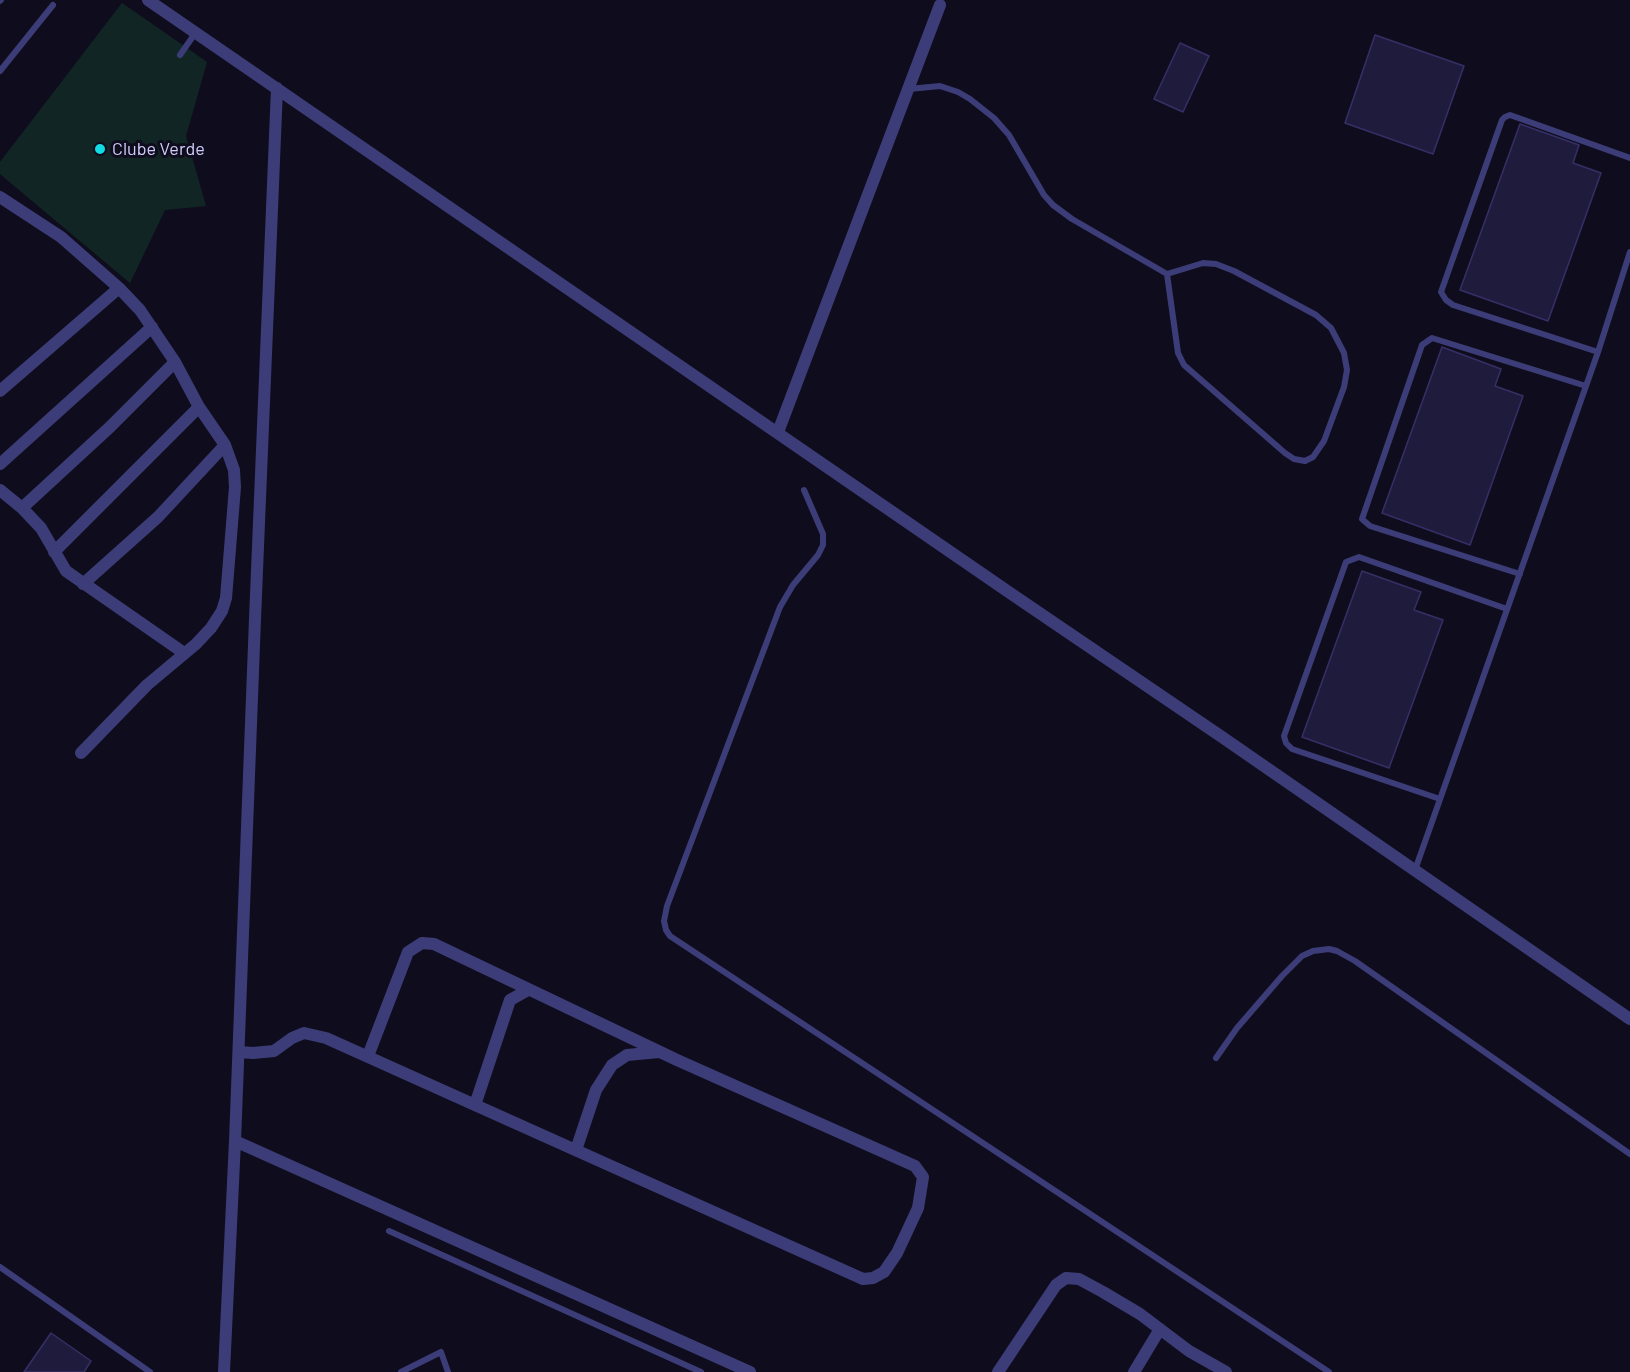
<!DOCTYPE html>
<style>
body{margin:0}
canvas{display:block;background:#0f0d1d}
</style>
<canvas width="1630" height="1372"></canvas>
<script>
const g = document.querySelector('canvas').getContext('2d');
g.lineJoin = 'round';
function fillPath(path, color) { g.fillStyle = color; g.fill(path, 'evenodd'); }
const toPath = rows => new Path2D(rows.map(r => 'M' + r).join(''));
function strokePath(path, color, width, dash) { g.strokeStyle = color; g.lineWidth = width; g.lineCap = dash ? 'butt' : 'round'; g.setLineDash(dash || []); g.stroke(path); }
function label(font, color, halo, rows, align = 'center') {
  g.font = font + ' Barlow,sans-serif'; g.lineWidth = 6; g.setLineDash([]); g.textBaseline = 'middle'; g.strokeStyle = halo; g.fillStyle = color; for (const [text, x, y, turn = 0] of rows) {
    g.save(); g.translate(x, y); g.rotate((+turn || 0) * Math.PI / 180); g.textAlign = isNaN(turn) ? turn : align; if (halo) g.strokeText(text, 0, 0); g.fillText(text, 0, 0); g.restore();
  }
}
fillPath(toPath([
 [122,3,207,62,186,136,206,206,165,210,130,283,0,174,0,162]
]), '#112624');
const building = toPath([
 [1375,35,1464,66,1433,154,1345,123,1375,35],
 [1180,43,1209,56,1183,112,1154,99,1180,43],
 [1520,124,1579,145,1573,163,1601,173,1548,321,1460,290,1520,124],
 [1442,347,1501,369,1495,386,1523,396,1470,545,1382,513,1442,347],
 [1362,571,1421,592,1414,610,1443,620,1389,768,1302,737,1362,571],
 [51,1333,91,1361,84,1372,24,1372,51,1333]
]);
fillPath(building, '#1f1b3c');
strokePath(building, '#362f67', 1.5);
strokePath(toPath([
 [0,1,1,0],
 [180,55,196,32],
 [0,71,53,5],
 [909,89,940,86,958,92,970,99,994,118,1009,135,1044,195,1053,205,1072,219,1167,274,1203,263,1216,264,1234,271,1316,315,1331,328,1344,353,1347,370,1344,387,1324,441,1313,457,1305,461,1294,459,1285,453,1184,365,1178,353,1167,274],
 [1598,352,1453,305,1446,300,1441,292,1502,120,1505,117,1510,115,1630,158],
 [804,490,823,534,823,545,818,555,793,585,780,607,667,906,664,921,666,930,670,936,1329,1372],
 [1520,574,1370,526,1362,519,1422,345,1432,338,1586,386],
 [1440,799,1292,749,1286,743,1284,736,1346,562,1359,557,1507,609],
 [1415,870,1598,352,1630,252],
 [1216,1058,1237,1028,1282,976,1302,956,1313,951,1329,949,1337,951,1355,961,1630,1154],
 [389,1231,701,1372],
 [0,1267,150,1372],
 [401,1372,441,1352,448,1372]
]), '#3c3d78', 6);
strokePath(toPath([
 [148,0,1013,595,1222,737,1630,1019],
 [0,197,61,237,119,288,140,310,175,362,199,407,225,445,234,470,235,487,226,598,222,611,211,628,196,644,147,685,81,753],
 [0,391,119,288],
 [778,432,940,5],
 [0,464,152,327],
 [0,490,22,508,41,528,66,571,184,653],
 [22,508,110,427,175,362],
 [54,552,199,407],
 [83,584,158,517,225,445],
 [239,1052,253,1053,274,1051,292,1038,304,1033,326,1038,475,1105,863,1279,873,1278,884,1272,897,1253,918,1208,923,1177,915,1166,677,1060,434,944,422,943,408,952,368,1056],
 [475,1105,510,1000,528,990],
 [235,1141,750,1372],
 [576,1150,596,1090,612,1065,627,1055,659,1052],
 [224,1372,235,1141,255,619,277,88],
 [998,1372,1056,1285,1066,1278,1079,1279,1103,1292,1140,1314,1189,1351,1226,1372],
 [1134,1372,1160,1329]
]), '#3c3d78', 12);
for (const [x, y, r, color] of [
 [100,149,6,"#11dce3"]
]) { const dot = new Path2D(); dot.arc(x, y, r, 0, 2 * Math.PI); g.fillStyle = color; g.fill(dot); strokePath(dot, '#0f0d1d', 2); }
label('18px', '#cfcdfb', '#0f0d1d', [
 ["Clube Verde",112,149]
], 'left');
</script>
